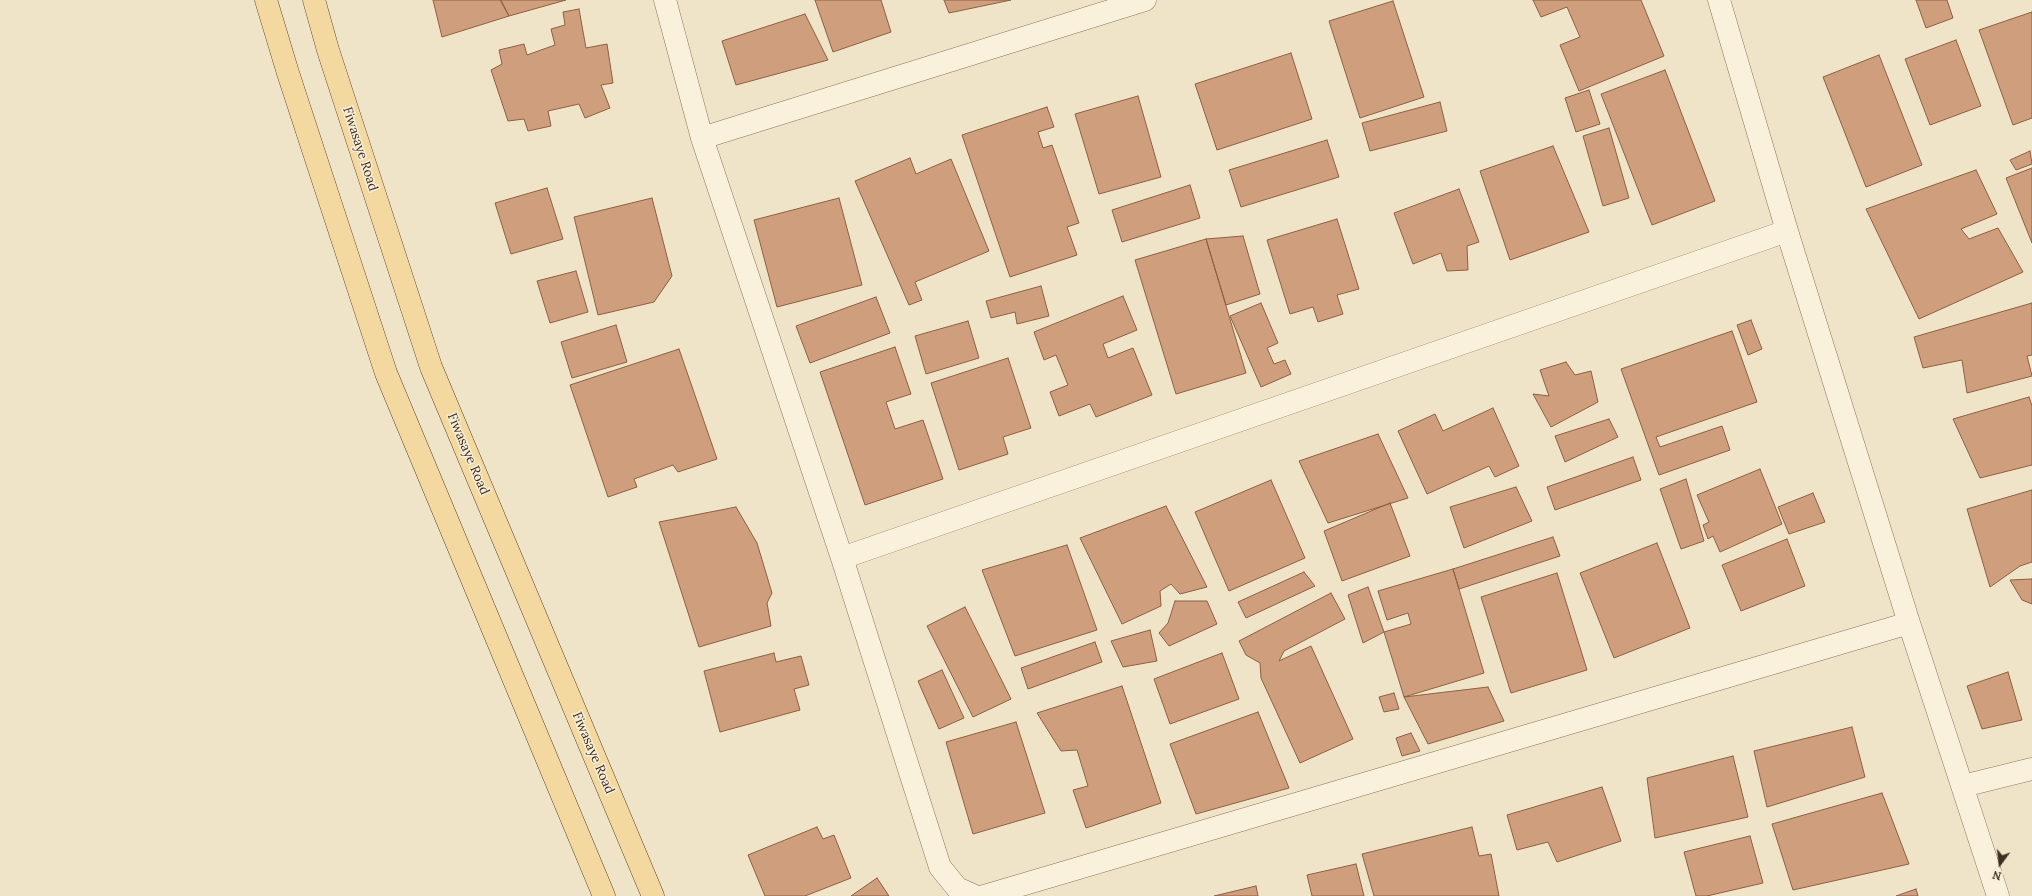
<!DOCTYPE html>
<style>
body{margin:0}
#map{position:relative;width:2032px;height:896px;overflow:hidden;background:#f0e4c8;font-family:Lora,serif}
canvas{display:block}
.north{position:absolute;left:1980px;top:844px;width:40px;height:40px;-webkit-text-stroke:3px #f7eed8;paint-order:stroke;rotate:195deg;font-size:11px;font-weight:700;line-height:16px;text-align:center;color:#3d2e20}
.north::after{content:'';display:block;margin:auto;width:14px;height:18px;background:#3d2e20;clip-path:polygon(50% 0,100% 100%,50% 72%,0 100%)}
</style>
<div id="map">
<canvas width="2032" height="896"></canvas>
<div class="north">N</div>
</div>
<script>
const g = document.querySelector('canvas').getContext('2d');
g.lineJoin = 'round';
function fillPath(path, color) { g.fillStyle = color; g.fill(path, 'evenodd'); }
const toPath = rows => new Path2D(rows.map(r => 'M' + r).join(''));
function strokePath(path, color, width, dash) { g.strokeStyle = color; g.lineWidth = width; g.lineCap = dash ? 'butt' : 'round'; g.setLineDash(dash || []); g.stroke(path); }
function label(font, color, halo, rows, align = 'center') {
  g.font = font + ' Lora,serif'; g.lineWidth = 3; g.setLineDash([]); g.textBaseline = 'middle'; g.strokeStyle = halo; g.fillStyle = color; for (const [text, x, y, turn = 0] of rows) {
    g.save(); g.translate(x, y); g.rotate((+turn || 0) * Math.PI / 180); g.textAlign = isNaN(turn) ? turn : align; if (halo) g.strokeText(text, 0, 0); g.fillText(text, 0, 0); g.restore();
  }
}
const building = toPath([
 [433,0,500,0,509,16,442,37,433,0],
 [501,0,566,0,509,16,501,0],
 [815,0,881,0,891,32,833,52,815,0],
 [944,0,1011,0,949,13,944,0],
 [1533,0,1641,0,1664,56,1579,91,1560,45,1580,37,1567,7,1541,17,1533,0],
 [1916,0,1947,0,1953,18,1926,28,1916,0],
 [1393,1,1424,97,1360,118,1329,21,1393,1],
 [579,9,586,48,607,44,613,83,601,85,610,108,585,118,579,104,548,111,551,126,528,131,524,119,508,121,491,70,502,64,499,50,524,44,527,55,555,45,551,29,565,25,563,12,579,9],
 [2032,12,2032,118,2013,125,1979,30,2032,12],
 [805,14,828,60,736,85,722,41,805,14],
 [1956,40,1981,106,1930,125,1905,59,1956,40],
 [1291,53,1312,119,1217,150,1195,84,1291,53],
 [1879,55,1922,165,1866,187,1823,77,1879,55],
 [1665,70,1715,201,1652,225,1601,94,1665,70],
 [1589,90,1600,124,1576,132,1565,98,1589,90],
 [1138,96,1161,177,1099,194,1075,114,1138,96],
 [1440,102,1447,131,1370,151,1362,123,1440,102],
 [1047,107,1054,127,1038,132,1043,148,1052,145,1079,223,1067,227,1077,255,1010,277,962,135,1047,107],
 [1609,128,1629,198,1603,206,1583,136,1609,128],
 [1327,140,1339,177,1241,207,1229,170,1327,140],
 [1553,146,1589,232,1510,260,1480,171,1553,146],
 [2030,151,2032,164,2016,170,2010,160,2030,151],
 [910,158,916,174,951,159,989,251,915,282,922,300,909,305,855,181,910,158],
 [2032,168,2032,243,2006,178,2032,168],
 [1976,170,1997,214,1961,229,1969,239,1998,228,2023,272,1919,319,1866,209,1976,170],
 [1190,185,1200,218,1122,242,1112,210,1190,185],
 [547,188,563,239,511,254,495,203,547,188],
 [1459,189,1479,242,1467,246,1468,270,1447,271,1441,253,1413,264,1394,213,1459,189],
 [652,198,672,276,654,302,598,315,574,217,652,198],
 [839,198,862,285,777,307,754,220,839,198],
 [1337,219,1359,289,1337,295,1343,314,1318,322,1313,307,1290,314,1267,240,1337,219],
 [1243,236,1260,294,1226,305,1206,239,1243,236],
 [1206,239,1246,373,1176,394,1135,260,1206,239],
 [576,271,588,312,550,323,537,281,576,271],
 [1041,286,1049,316,1017,324,1015,312,991,318,986,301,1041,286],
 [1123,296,1137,330,1103,344,1108,358,1133,348,1152,395,1096,417,1090,404,1059,416,1050,392,1068,385,1056,355,1044,360,1034,332,1123,296],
 [876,297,890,333,810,363,796,326,876,297],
 [1261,303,1278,343,1267,348,1274,364,1285,360,1291,374,1261,387,1230,316,1261,303],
 [2032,303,2032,355,2027,356,2032,376,1967,393,1962,360,1923,368,1914,337,2032,303],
 [1751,320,1762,349,1748,355,1737,325,1751,320],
 [968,321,979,358,926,374,915,336,968,321],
 [616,325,627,362,572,378,561,342,616,325],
 [1732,331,1757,402,1656,437,1660,447,1722,426,1730,450,1659,475,1621,369,1732,331],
 [895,347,911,394,886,402,895,429,923,420,943,479,865,505,820,372,895,347],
 [679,349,717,459,678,472,673,465,634,479,637,487,608,497,570,385,679,349],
 [1008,358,1031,428,1003,437,1008,454,959,470,931,383,1008,358],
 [1566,362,1575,375,1591,371,1598,402,1551,427,1533,394,1549,396,1540,370,1566,362],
 [2029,397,2032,406,2032,465,1980,478,1953,419,2029,397],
 [1493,408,1519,466,1495,477,1489,466,1427,494,1398,431,1435,414,1443,431,1493,408],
 [1609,419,1618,437,1565,462,1555,436,1609,419],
 [1378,434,1408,498,1328,523,1299,461,1378,434],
 [1633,457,1641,480,1555,510,1547,487,1633,457],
 [1760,469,1782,524,1720,552,1713,536,1708,539,1703,525,1709,522,1697,495,1760,469],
 [1686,479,1704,541,1681,549,1660,489,1686,479],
 [1271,480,1305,558,1229,591,1195,512,1271,480],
 [1516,487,1532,521,1464,548,1450,507,1516,487],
 [2032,490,2032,562,2020,566,1990,587,1967,509,2032,490],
 [1813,493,1825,522,1789,534,1778,507,1813,493],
 [1390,503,1410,556,1342,581,1324,531,1390,503],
 [1166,506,1207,587,1180,594,1171,584,1160,591,1161,606,1122,624,1080,538,1166,506],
 [736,507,757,543,772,593,767,603,771,626,699,647,659,522,736,507],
 [1553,537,1560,556,1459,589,1453,569,1553,537],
 [1787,539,1805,586,1741,611,1722,565,1787,539],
 [1657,543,1690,628,1614,658,1580,573,1657,543],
 [1067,545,1097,630,1015,656,982,570,1067,545],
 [1453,569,1484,673,1404,697,1384,632,1411,624,1408,613,1387,620,1378,591,1453,569],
 [1304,572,1315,586,1246,618,1238,602,1304,572],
 [1557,573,1587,670,1511,693,1481,597,1557,573],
 [2032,579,2032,604,2022,600,2010,580,2032,579],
 [1368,587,1384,632,1363,643,1348,595,1368,587],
 [1331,593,1345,619,1284,651,1279,661,1311,646,1353,739,1300,763,1261,678,1260,663,1246,655,1239,641,1331,593],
 [1175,601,1207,601,1217,624,1169,646,1159,633,1168,623,1175,601],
 [965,607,1011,699,973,717,927,626,965,607],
 [1150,630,1157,661,1123,667,1111,641,1150,630],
 [1095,642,1102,662,1028,689,1021,668,1095,642],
 [774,653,776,662,801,656,809,685,794,689,800,710,720,732,704,671,774,653],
 [1222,653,1239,699,1170,724,1154,679,1222,653],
 [942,670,964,718,939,729,918,681,942,670],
 [2008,672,2022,720,1982,729,1967,686,2008,672],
 [1122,686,1161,803,1086,828,1073,790,1088,786,1077,750,1061,751,1037,713,1122,686],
 [1488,687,1504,721,1428,744,1404,697,1488,687],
 [1394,693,1399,709,1384,712,1379,697,1394,693],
 [1258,712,1289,788,1196,814,1170,744,1258,712],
 [1016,722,1045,813,973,834,946,742,1016,722],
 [1852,727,1865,777,1767,807,1754,751,1852,727],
 [1411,733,1420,751,1402,756,1396,738,1411,733],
 [1733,756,1748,817,1655,838,1647,778,1733,756],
 [1602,787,1621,841,1557,862,1548,842,1517,850,1507,815,1602,787],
 [1882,793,1909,864,1793,890,1772,824,1882,793],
 [817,827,823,839,834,835,851,878,805,896,765,896,748,855,817,827],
 [1472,827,1479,856,1491,854,1499,896,1374,896,1362,854,1472,827],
 [1750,836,1763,883,1707,896,1696,896,1684,852,1750,836],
 [1356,864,1364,896,1312,896,1307,875,1356,864],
 [877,878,889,896,851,896,877,878],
 [1256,886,1258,896,1214,896,1256,886],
 [1916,889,1918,896,1896,896,1916,889]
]);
fillPath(building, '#cf9f7d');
strokePath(building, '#8d5f41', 1);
const street = toPath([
 [665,0,702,138,842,558,940,867,957,888,975,896],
 [1719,0,1787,231,1909,623,1998,896],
 [702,138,1145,0],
 [842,558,1787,231],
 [1963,786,2032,769],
 [984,896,1909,623]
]);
const primary = toPath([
 [266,0,288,73,386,373,604,896],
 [314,0,328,50,431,367,653,896]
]);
strokePath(street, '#8d765c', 23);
strokePath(primary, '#5b4430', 23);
strokePath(street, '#faf1dc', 22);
strokePath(primary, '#f3d9a0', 22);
label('13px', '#3d2e20', '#f7eed8', [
 ["Fiwasaye Road",360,149,72],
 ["Fiwasaye Road",468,454,67],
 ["Fiwasaye Road",593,753,67]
]);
</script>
